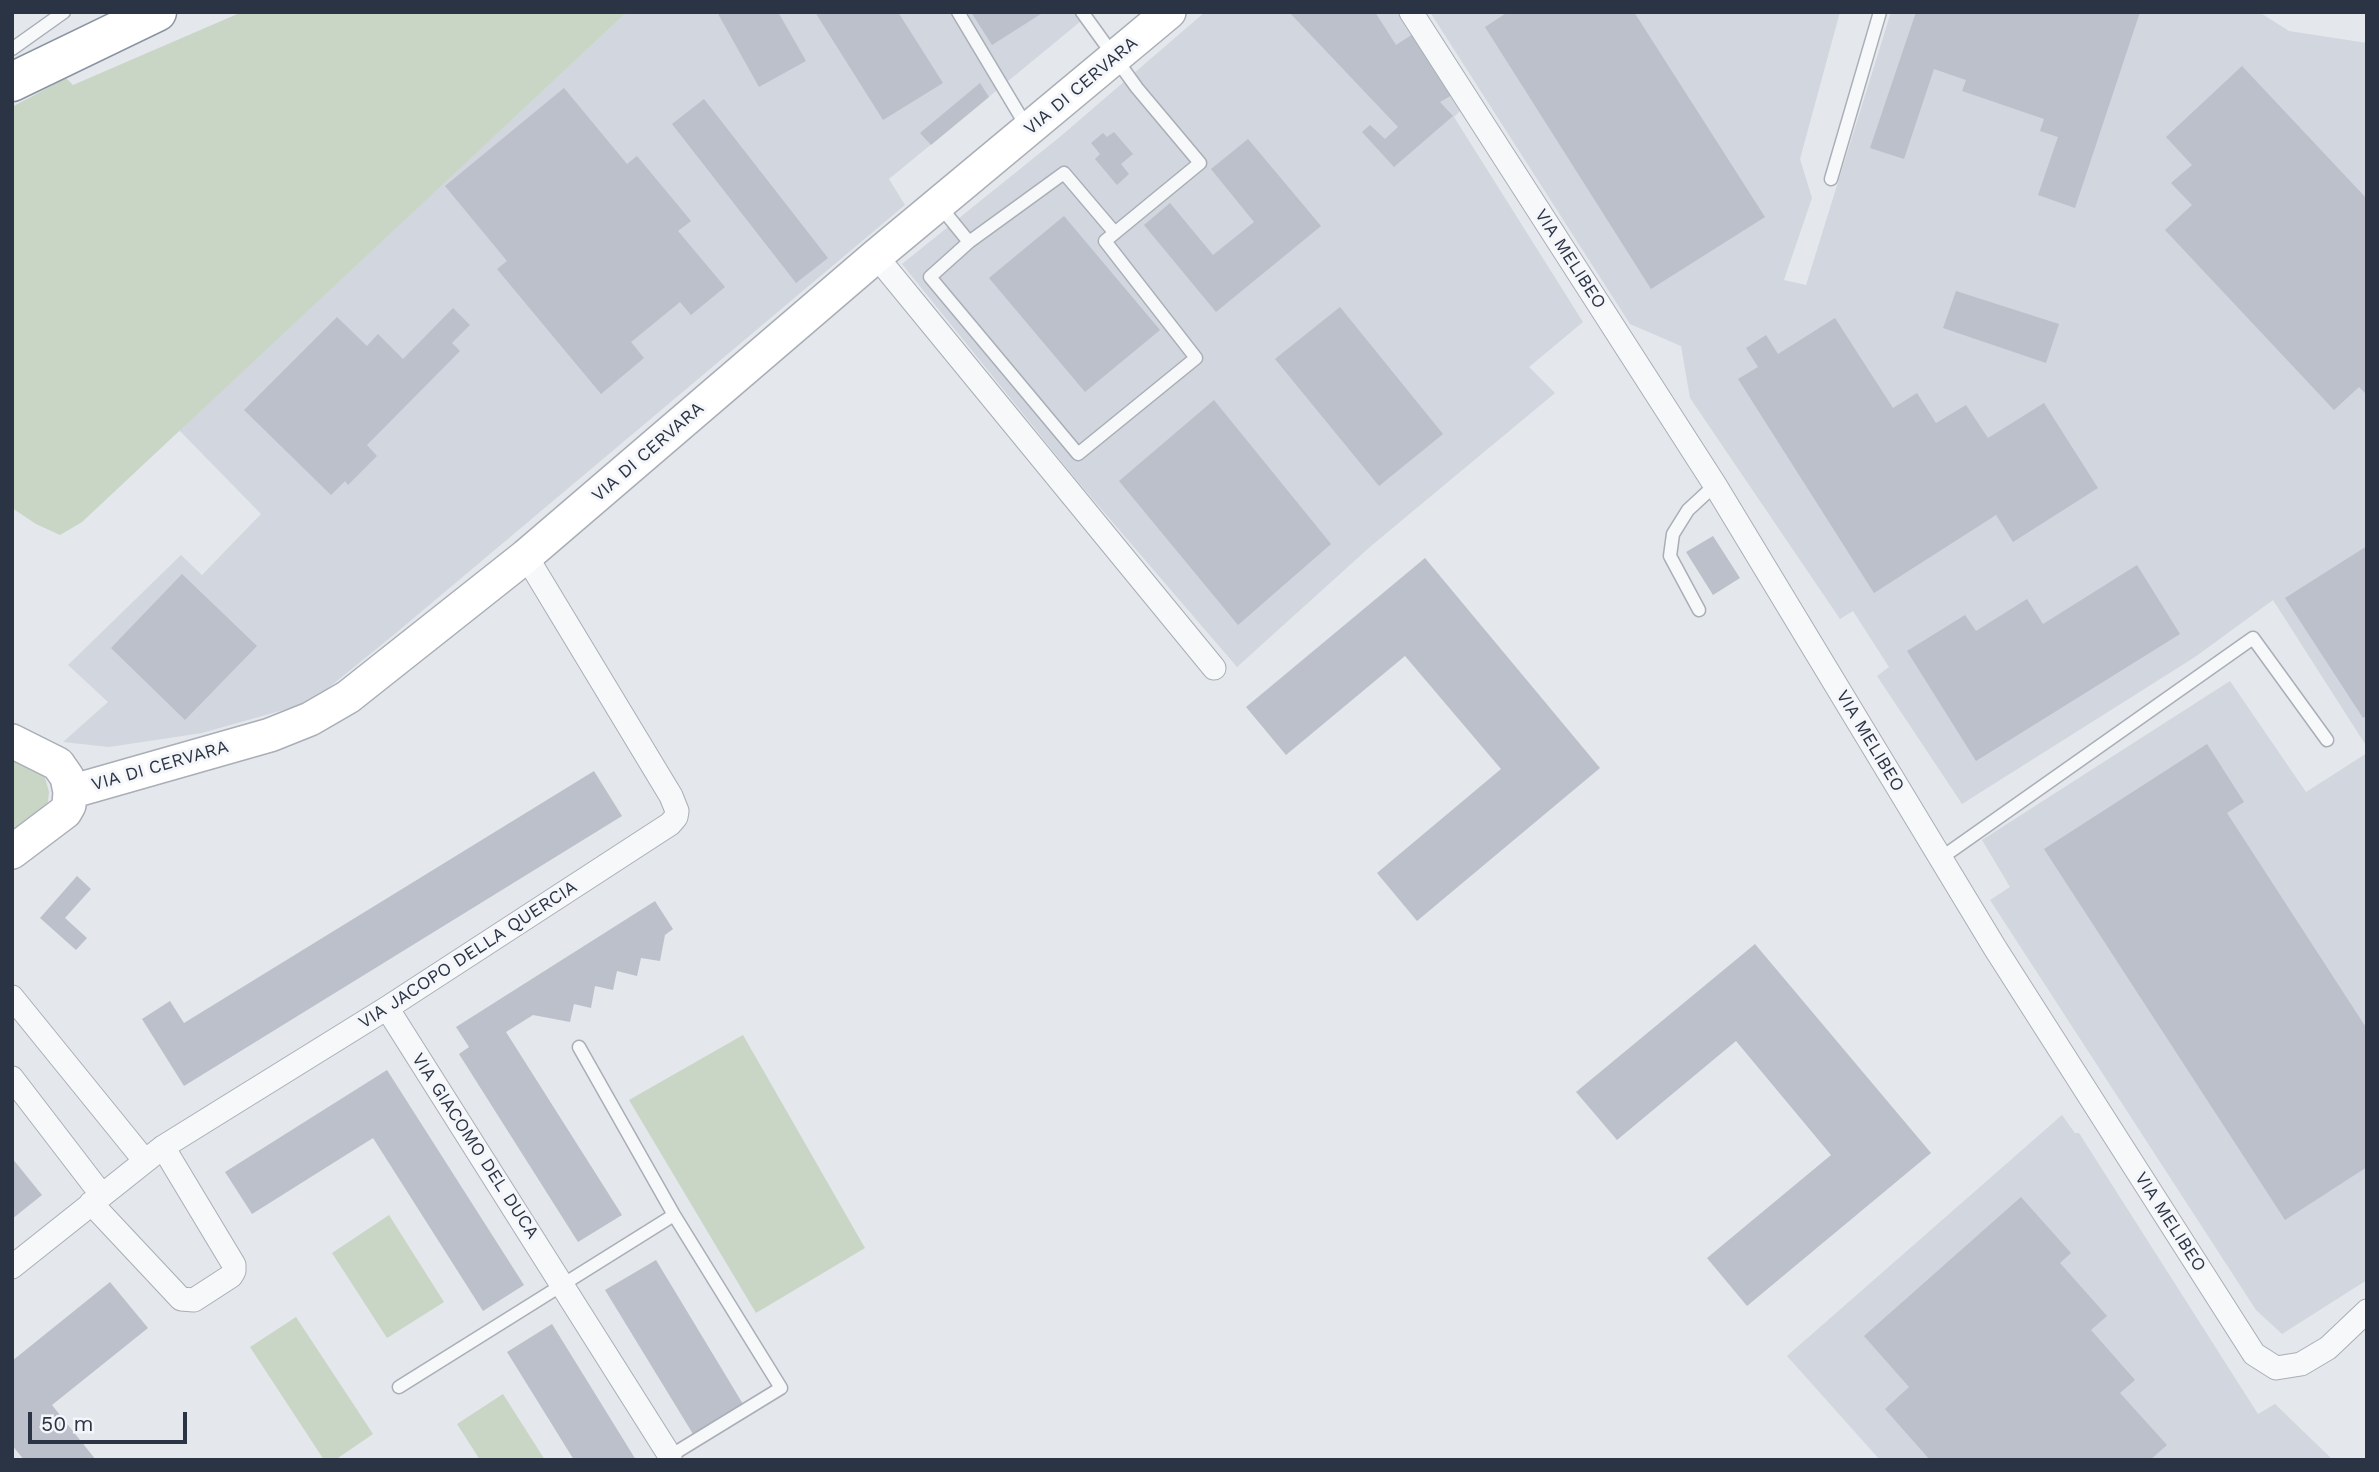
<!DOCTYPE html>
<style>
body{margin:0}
#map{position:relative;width:2379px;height:1472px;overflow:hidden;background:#e4e7ec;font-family:"Work Sans",sans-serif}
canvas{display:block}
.frame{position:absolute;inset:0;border:14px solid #2b3445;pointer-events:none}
.scale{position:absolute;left:28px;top:1412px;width:159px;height:32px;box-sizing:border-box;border:4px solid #2b3445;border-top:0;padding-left:9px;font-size:21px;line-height:24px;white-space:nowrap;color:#2b3445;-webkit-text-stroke:5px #f4f6f9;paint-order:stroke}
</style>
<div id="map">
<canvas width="2379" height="1472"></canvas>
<div class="frame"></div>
<div class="scale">50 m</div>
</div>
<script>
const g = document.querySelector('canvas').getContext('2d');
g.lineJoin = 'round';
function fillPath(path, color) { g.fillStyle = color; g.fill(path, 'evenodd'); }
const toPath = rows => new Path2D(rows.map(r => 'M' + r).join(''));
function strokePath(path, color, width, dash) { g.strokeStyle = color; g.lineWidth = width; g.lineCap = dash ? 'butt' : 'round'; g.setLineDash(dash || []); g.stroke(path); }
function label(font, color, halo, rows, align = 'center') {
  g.font = font + ' "Work Sans",sans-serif'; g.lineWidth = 6; g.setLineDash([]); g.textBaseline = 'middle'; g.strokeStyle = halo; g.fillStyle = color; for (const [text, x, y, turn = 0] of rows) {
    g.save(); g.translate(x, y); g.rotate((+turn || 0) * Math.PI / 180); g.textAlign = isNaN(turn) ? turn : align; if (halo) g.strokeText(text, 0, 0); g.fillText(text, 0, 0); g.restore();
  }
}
fillPath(toPath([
 [627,12,1092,12,889,179,905,205,396,633,322,693,294,707,202,733,109,747,63,742,108,702,68,665,181,555,202,575,261,514,179,430],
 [1205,12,1399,12,1461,110,1454,117,1583,322,1529,367,1555,393,1371,546,1237,667,1078,482,902,264,1061,136],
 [1430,12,1840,12,1800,159,1812,198,1784,280,1806,285,1891,12,2259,12,2289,31,2367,43,2367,747,2273,600,2195,657,1962,804,1877,676,1889,667,1853,611,1840,619,1690,398,1681,346,1630,324],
 [2230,681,2306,792,2367,753,2367,1280,2282,1334,2256,1310,1990,900,2010,887,1982,840],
 [2062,1115,2075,1133,2079,1133,2258,1414,2275,1404,2333,1460,1880,1460,1787,1356]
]), '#d2d6de');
fillPath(toPath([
 [242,12,627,12,82,522,60,535,36,524,12,508,12,107,66,78,73,85],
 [12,753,44,774,49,792,48,802,38,815,12,835],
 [743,1035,865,1248,756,1313,629,1100],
 [389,1215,444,1302,387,1338,332,1253],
 [296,1317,373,1434,335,1460,324,1460,250,1347],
 [503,1394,545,1460,480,1460,457,1424]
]), '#c9d6c5');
fillPath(toPath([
 [717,12,778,12,806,61,759,87],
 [815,12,898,12,943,83,883,120],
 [971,12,1044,12,992,45],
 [1289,12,1375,12,1396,45,1413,34,1452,95,1440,102,1453,116,1394,167,1362,132,1370,125,1385,139,1398,127],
 [1508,12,1634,12,1765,217,1651,289,1485,27],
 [1916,12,2140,12,2075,208,2038,195,2058,137,2040,131,2044,119,1962,91,1966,80,1934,69,1904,159,1870,148],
 [2242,66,2367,199,2367,395,2359,387,2334,410,2165,230,2192,205,2171,183,2192,165,2166,137],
 [980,83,989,97,931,145,920,133],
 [564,88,627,164,637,156,691,221,678,231,725,287,691,315,680,302,631,342,644,358,601,394,497,269,507,261,445,186],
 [704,99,828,258,796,283,672,124],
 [1114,132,1133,154,1121,164,1129,174,1117,185,1095,159,1100,154,1091,143,1103,133,1107,137],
 [1248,139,1321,226,1216,312,1144,225,1170,203,1213,255,1254,222,1211,169],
 [1064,216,1160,330,1085,392,989,278],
 [1956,291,2059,324,2046,363,1943,328],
 [1340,307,1443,434,1379,486,1275,359],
 [453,308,470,325,452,343,460,351,367,445,377,456,348,485,345,481,331,495,244,410,337,317,367,346,378,334,403,359],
 [1835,318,1893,408,1917,393,1936,423,1966,405,1988,438,2044,403,2098,488,2013,542,1996,515,1874,593,1738,379,1758,367,1746,348,1766,335,1778,354],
 [1214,400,1331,544,1238,625,1119,481],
 [1713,536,1740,578,1713,595,1686,552],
 [2367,546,2367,716,2363,718,2285,598],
 [1425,558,1600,768,1417,921,1377,873,1501,769,1405,656,1286,755,1246,707],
 [2137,565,2180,634,1976,761,1907,651,1965,615,1976,631,2027,599,2043,624],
 [182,574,257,646,185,720,111,648],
 [2207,744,2244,802,2227,813,2367,1029,2367,1167,2285,1220,2044,849],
 [594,771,622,816,184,1086,142,1019,170,1001,184,1023],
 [77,876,91,889,65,918,87,938,76,950,40,918],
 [655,901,673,929,665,935,660,961,641,958,637,976,617,971,613,990,595,986,591,1008,574,1004,570,1022,533,1015,506,1032,622,1215,578,1242,459,1054,469,1047,456,1027],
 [1755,944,1931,1153,1747,1306,1707,1258,1831,1155,1736,1041,1617,1140,1576,1092],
 [387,1070,524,1285,483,1311,373,1138,252,1214,225,1172],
 [12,1158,42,1195,12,1219],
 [2021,1197,2071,1253,2060,1263,2107,1316,2091,1330,2135,1380,2120,1393,2167,1445,2150,1460,1930,1460,1885,1409,1909,1387,1864,1336],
 [656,1260,743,1404,693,1434,605,1290],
 [110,1282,148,1328,52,1405,96,1460,24,1460,12,1445,12,1361],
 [552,1324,636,1460,574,1460,507,1352]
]), '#bbc0ca');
const lane = toPath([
 [958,12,1028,129],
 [12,49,64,12],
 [1831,179,1880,12],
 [939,205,969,242,930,277,1078,454,1196,358,1105,241,1200,163,1137,88,1082,12],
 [969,242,1064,173,1115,233],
 [1699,610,1670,556,1673,534,1688,510,1715,485],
 [1941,858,2253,638,2327,740],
 [579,1047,674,1215,781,1388,670,1456],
 [399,1387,674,1215]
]);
const street = toPath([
 [1411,12,1715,485,1995,948,2254,1354,2276,1368,2301,1364,2328,1348,2367,1311],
 [876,256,1214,668],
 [12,997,145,1161],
 [387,1008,670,1456],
 [12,1078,101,1194],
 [91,1203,181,1299,194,1300,231,1276,234,1271,234,1265,163,1147],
 [12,1267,163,1147,387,1008,670,824,676,817,677,811,671,796,526,556]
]);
const secondary = toPath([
 [12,741,58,764,67,777,70,792,69,805,65,812,12,852],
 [70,792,270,735,310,719,348,697,526,556,876,256,1169,12]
]);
const highway = toPath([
 [12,82,157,12]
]);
strokePath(lane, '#a9aeb7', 15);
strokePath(street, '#a9aeb7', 25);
strokePath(secondary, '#a9aeb7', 36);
strokePath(highway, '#8b94a3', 41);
strokePath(lane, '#f7f8fa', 12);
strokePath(street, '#f7f8fa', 23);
strokePath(secondary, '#fff', 33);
strokePath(highway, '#fff', 38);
label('18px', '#2b3445', '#f4f6f9', [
 ["VIA DI CERVARA",1081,86,-40],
 ["VIA MELIBEO",1570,259,57],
 ["VIA DI CERVARA",648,452,-41],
 ["VIA MELIBEO",1870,741,59],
 ["VIA DI CERVARA",160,766,-16],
 ["VIA JACOPO DELLA QUERCIA",468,955,-33],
 ["VIA GIACOMO DEL DUCA",475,1146,57],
 ["VIA MELIBEO",2170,1222,57]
]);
</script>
